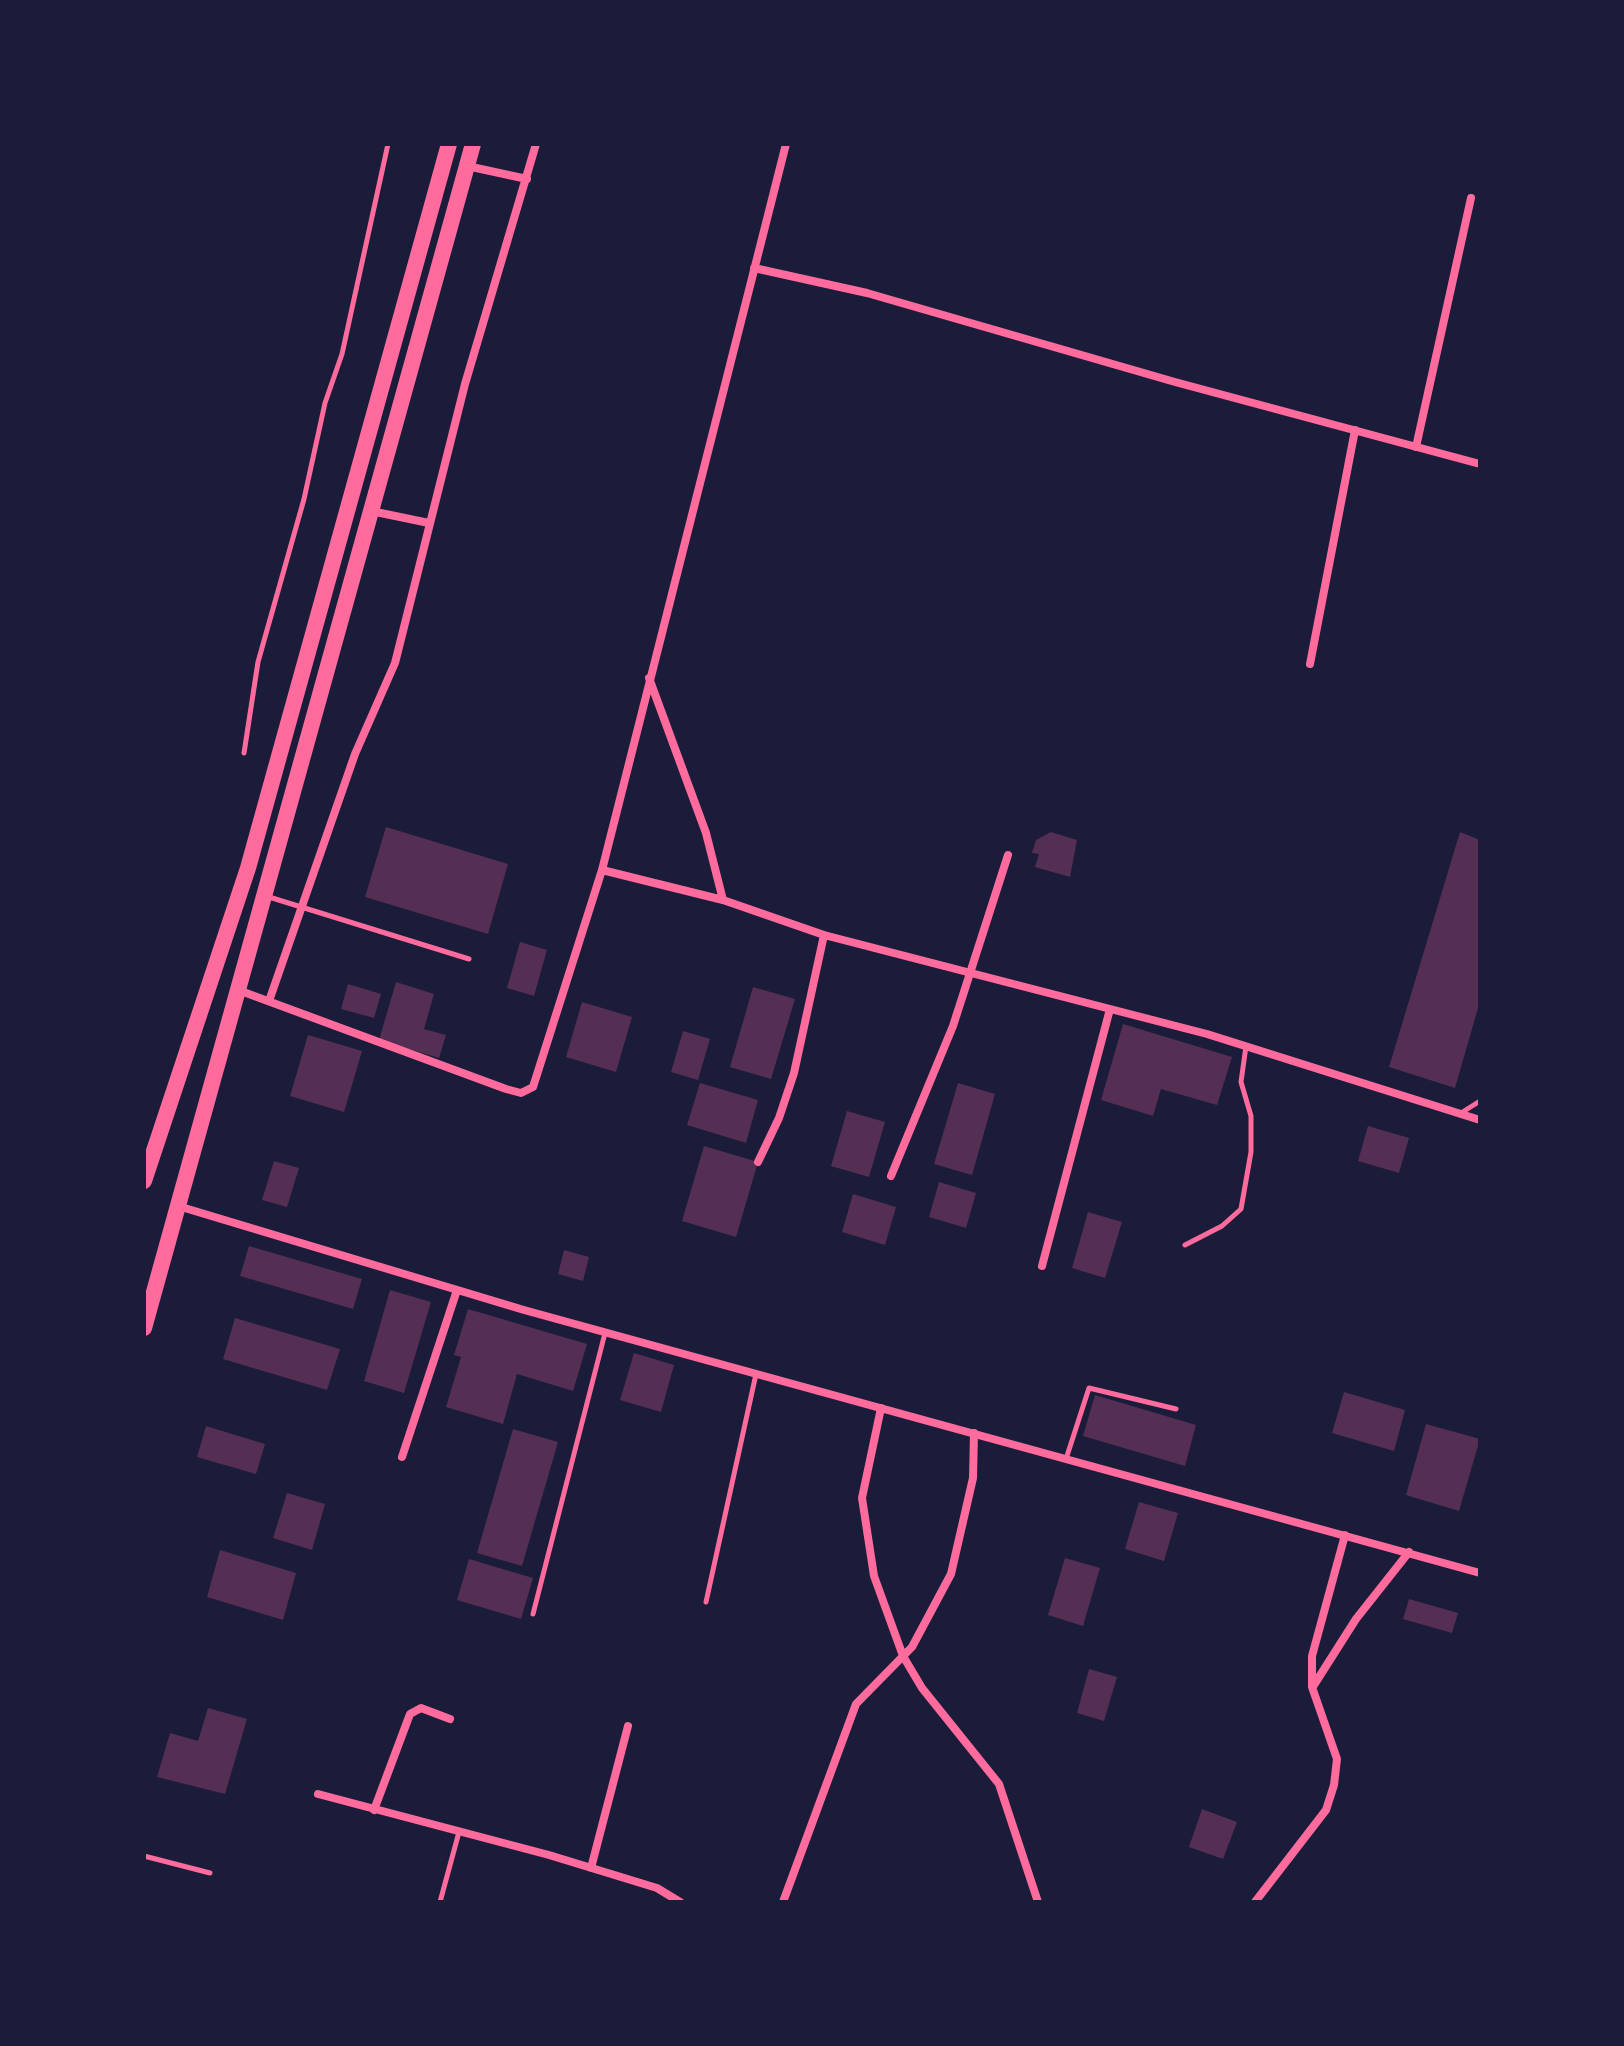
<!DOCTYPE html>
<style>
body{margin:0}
#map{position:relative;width:1624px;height:2046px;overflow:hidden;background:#1b1b3a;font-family:Manrope,sans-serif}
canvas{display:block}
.frame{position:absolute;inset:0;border:146px solid #1b1b3a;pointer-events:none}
</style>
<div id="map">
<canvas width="1624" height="2046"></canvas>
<div class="frame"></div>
</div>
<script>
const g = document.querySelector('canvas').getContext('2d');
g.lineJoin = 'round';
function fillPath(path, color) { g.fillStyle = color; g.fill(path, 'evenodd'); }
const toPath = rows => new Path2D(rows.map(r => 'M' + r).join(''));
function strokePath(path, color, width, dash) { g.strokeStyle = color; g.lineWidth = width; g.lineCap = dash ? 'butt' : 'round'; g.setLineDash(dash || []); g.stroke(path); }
fillPath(toPath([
 [386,827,508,864,488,934,365,897],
 [1051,832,1077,840,1070,877,1035,867,1039,854,1032,853,1036,840],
 [1460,832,1480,840,1480,1001,1455,1088,1389,1067],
 [520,942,547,950,534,996,507,988],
 [396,982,434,994,424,1029,446,1035,439,1058,379,1040],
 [348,984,381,994,374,1018,341,1009],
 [753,987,795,999,771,1079,730,1067],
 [582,1002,632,1017,616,1072,566,1057],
 [1123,1024,1232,1057,1217,1105,1161,1089,1153,1116,1101,1100],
 [683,1031,710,1039,698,1080,671,1072],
 [308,1035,362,1051,344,1112,290,1096],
 [700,1083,758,1100,746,1143,687,1125],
 [958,1083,995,1094,972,1175,934,1164],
 [847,1111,885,1122,869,1177,831,1166],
 [1368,1126,1409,1138,1399,1173,1358,1161],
 [704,1146,758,1162,736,1237,682,1221],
 [274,1161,299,1168,287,1207,262,1200],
 [939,1182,976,1193,966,1228,929,1217],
 [853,1194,896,1207,885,1245,842,1232],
 [1088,1212,1122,1222,1105,1278,1072,1268],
 [249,1246,362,1279,353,1309,240,1276],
 [564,1250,589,1257,583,1281,558,1274],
 [390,1290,431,1302,404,1393,364,1381],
 [468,1309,587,1344,573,1391,517,1374,503,1424,446,1407,461,1357,454,1355],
 [235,1318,340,1349,327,1390,223,1359],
 [634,1353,674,1365,661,1412,620,1400],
 [1344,1392,1405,1410,1394,1451,1332,1433],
 [1095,1395,1196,1425,1185,1466,1083,1436],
 [1426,1424,1480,1439,1459,1511,1406,1495],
 [206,1426,265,1444,256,1474,197,1457],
 [513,1429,558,1442,522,1566,477,1553],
 [287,1493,325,1504,312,1550,273,1538],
 [1139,1502,1178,1513,1164,1561,1125,1549],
 [220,1550,296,1573,283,1620,207,1597],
 [1065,1558,1100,1568,1083,1626,1048,1615],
 [469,1559,533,1578,521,1619,457,1600],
 [1409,1599,1458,1613,1452,1633,1403,1619],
 [1089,1669,1117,1677,1104,1721,1077,1713],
 [208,1708,247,1719,225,1794,157,1777,170,1733,198,1741],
 [1202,1809,1237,1822,1223,1859,1189,1847]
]), '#542f53');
strokePath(toPath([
 [244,753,258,662,304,499,325,403,342,354,388,144],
 [269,897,469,959],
 [1461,1113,1480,1101],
 [1185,1245,1222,1226,1241,1209,1251,1152,1251,1116,1241,1082,1246,1046],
 [1066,1459,1089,1388,1176,1409],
 [706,1602,756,1374],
 [533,1614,605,1333],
 [144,1856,210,1873],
 [440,1902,459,1832]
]), '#ff6b9d', 5);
strokePath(toPath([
 [467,166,527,179],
 [754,268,867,293,1175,382,1480,464],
 [1416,447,1471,198],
 [371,511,429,523],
 [1310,664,1355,430],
 [649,678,706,833,723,900],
 [602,870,723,900,824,935,1207,1034,1480,1120],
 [238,990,506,1089,521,1093,533,1087,602,870,786,144],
 [269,1001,355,754,395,663,465,384,536,144],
 [758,1162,779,1118,794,1073,824,935],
 [891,1176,953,1026,1008,855],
 [178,1206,524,1310,1480,1573],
 [1042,1266,1110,1009],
 [881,1408,862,1498,874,1576,903,1656,922,1688,999,1784,1038,1902],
 [402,1457,457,1290],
 [1314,1685,1356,1619,1409,1552],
 [318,1794,549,1855,657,1888,680,1902],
 [374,1810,410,1714,421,1708,450,1719],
 [591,1868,628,1726],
 [783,1902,856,1704,912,1647,951,1574,973,1478,974,1433],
 [1255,1902,1326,1810,1334,1785,1337,1759,1312,1687,1312,1656,1345,1535]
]), '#ff6b9d', 8);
strokePath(toPath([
 [144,1181,248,868,449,144],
 [144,1328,473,144]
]), '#ff6b9d', 16);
</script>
